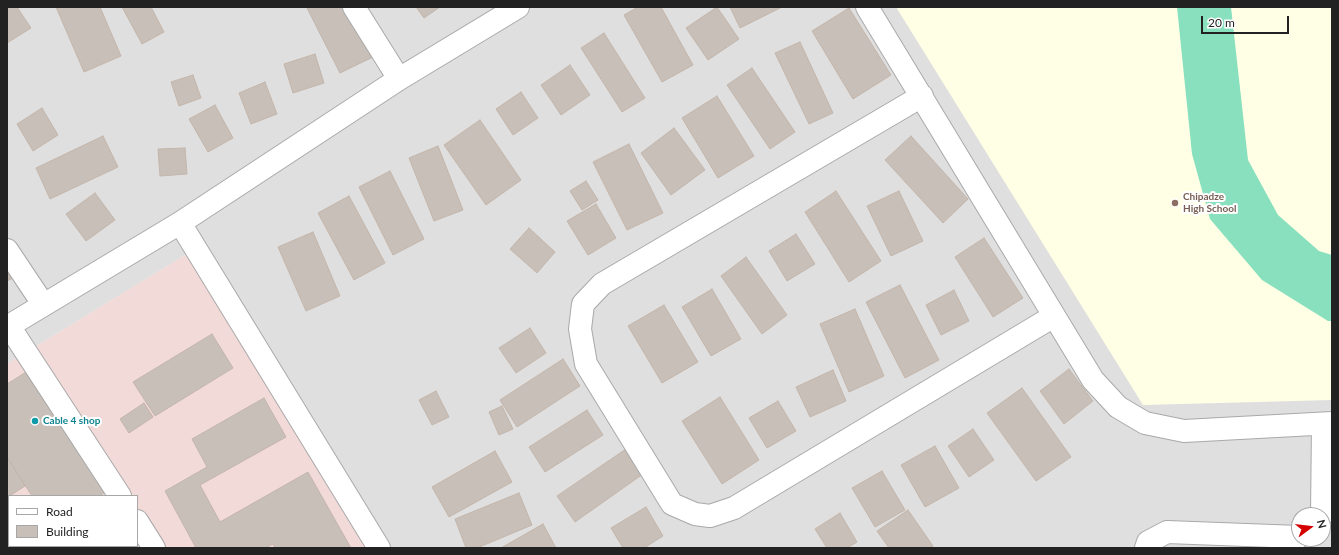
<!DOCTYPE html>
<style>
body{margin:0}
#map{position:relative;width:1339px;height:555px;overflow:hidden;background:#f2efe9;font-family:Lato,sans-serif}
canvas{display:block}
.frame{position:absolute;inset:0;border:8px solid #222;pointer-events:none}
.legend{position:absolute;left:8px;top:495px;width:130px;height:52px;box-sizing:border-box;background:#fff;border:1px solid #a7a7a7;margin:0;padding:5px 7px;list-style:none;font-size:12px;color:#222}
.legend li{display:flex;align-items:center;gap:8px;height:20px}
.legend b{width:20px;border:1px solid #a7a7a7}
.north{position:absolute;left:1291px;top:507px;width:40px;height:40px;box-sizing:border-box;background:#fff;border:1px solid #a7a7a7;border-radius:50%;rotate:75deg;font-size:11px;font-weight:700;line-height:16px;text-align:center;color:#222}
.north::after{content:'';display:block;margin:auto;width:14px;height:18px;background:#d40000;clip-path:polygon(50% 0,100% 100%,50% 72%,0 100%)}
.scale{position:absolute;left:1201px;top:16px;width:88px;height:18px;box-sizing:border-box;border:2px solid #222;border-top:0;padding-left:5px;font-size:12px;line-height:14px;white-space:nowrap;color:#222;-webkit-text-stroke:3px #fff;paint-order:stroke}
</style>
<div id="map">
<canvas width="1339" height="555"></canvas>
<div class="frame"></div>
<ul class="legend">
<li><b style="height:5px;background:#fff"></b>Road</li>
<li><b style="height:11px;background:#c7bfb8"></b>Building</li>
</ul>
<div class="north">N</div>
<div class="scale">20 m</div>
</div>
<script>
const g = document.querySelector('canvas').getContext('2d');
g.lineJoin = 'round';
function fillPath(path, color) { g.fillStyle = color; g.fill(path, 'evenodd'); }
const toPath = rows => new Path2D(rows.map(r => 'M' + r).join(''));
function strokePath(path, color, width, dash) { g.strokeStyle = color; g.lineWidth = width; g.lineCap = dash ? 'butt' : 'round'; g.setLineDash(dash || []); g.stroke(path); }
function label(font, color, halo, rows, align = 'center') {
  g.font = font + ' Lato,sans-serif'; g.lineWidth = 4; g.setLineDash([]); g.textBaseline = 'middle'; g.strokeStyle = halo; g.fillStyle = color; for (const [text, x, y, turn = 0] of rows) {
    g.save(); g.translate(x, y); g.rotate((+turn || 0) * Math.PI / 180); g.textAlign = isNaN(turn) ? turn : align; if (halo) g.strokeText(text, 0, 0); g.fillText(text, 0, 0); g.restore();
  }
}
fillPath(toPath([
 [7,7,1332,7,1332,548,368,548,187,254,7,364],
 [1299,515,1323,515,1323,539,1299,539]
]), '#e0dfdf');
fillPath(toPath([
 [187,254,368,548,7,548,7,364],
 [9,496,137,496,137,546,9,546]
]), '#f2dad9');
fillPath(toPath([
 [896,7,1332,7,1332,400,1143,405]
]), '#ffffe5');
fillPath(toPath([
 [1177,7,1231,7,1248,160,1278,215,1319,251,1332,255,1332,321,1328,321,1262,280,1210,219,1192,154]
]), '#88e0be');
const building = toPath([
 [7,7,17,7,31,28,7,43,7,7],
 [56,7,100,7,121,56,84,72,56,7],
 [122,7,151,7,164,32,142,44,122,7],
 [309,7,349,7,373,57,340,73,307,8,309,7],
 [416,7,440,7,424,18,416,7],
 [638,7,661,7,693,65,662,82,624,15,638,7],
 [717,7,739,39,708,60,686,28,717,7],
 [730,7,782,7,740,28,730,7],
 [849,8,891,75,853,99,812,31,849,8],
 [604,33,645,98,622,112,581,48,604,33],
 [800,42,833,113,809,124,775,53,800,42],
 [315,54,324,83,293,93,284,64,315,54],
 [570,65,590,95,561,115,541,85,570,65],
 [752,68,795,132,770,149,727,85,752,68],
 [193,75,201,98,179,106,171,82,193,75],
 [265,82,277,114,251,124,239,93,265,82],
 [521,92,538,118,513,135,496,109,521,92],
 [717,96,754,156,718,178,682,118,717,96],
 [215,105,233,138,208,152,189,119,215,105],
 [42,108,58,135,33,151,17,124,42,108],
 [480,120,521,180,486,205,444,145,480,120],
 [674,128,705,170,671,195,641,153,674,128],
 [103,136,118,167,50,199,36,168,103,136],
 [911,136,968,199,943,223,885,160,911,136],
 [629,144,663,213,627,230,593,162,629,144],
 [438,146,463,210,434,221,409,158,438,146],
 [185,148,187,174,160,176,158,149,185,148],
 [390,171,424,239,393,255,359,187,390,171],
 [586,181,598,200,582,210,570,191,586,181],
 [836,191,881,261,849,282,805,212,836,191],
 [899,191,923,241,891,256,867,206,899,191],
 [95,193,115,220,86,241,66,214,95,193],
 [349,196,385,263,354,280,318,213,349,196],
 [596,204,616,238,588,255,567,221,596,204],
 [529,228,555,252,537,273,510,249,529,228],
 [313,232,340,296,306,311,278,247,313,232],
 [796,234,815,264,787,281,769,251,796,234],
 [984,238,1023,298,993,317,955,257,984,238],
 [746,257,787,315,762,334,721,276,746,257],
 [7,260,15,277,7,281,7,260],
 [900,285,939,360,905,378,866,302,900,285],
 [712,289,741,339,711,356,682,307,712,289],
 [954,290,969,321,941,335,926,305,954,290],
 [664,305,698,362,662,383,628,326,664,305],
 [855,309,884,376,849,392,820,324,855,309],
 [530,328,546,353,516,373,499,348,530,328],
 [212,334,233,368,155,416,133,382,212,334],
 [563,359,580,386,517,427,500,400,563,359],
 [31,369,107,491,99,496,32,496,7,457,7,384,31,369],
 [1069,369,1093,401,1064,424,1040,391,1069,369],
 [833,370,846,401,810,417,796,387,833,370],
 [1022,388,1071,457,1036,481,987,413,1022,388],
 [436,391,449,417,432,425,419,400,436,391],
 [720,397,759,460,722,484,682,421,720,397],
 [264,398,286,437,200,485,220,522,308,472,351,548,275,548,273,544,265,548,196,548,165,491,207,467,192,439,264,398],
 [778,401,796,431,767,448,749,418,778,401],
 [144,403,153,417,129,433,120,419,144,403],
 [502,406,513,429,499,435,489,412,502,406],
 [587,410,603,435,545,472,529,447,587,410],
 [973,429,994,460,969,477,948,446,973,429],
 [935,446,959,488,925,507,901,465,935,446],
 [626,449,643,474,575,522,557,496,626,449],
 [495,451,512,482,449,517,432,487,495,451],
 [7,457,25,486,8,497,9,499,9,546,39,546,40,548,7,548,7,457],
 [882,471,905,510,875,527,852,488,882,471],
 [519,493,532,525,477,548,466,548,455,519,519,493],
 [646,507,663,536,644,548,623,548,611,528,646,507],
 [908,510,933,546,929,548,889,548,877,531,908,510],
 [840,513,857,542,847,548,827,548,815,529,840,513],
 [543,524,556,548,501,548,543,524]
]);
fillPath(building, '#c7bfb8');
strokePath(building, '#c4b6ab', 1);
const minor = toPath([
 [354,7,399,79],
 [867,7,1093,380,1118,407,1145,423,1184,431,1332,423],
 [922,96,602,284,583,304,580,329,586,364,672,504,695,514,710,516,734,508,1054,316],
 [180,223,379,548],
 [7,250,43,304],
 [9,326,120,496],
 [7,327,180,223,399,79,518,7],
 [1322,515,1323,424],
 [137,521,154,548],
 [1146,548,1148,542,1167,532,1299,537]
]);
strokePath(minor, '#a9a9a9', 24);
strokePath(minor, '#fff', 22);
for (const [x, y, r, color] of [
 [1175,203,4,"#8d6e63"],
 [35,421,4,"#0f9aa8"]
]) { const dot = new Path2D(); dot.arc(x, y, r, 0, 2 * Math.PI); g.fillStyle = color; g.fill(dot); strokePath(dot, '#fff', 1.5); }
label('bold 10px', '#785e54', '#fff', [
 ["Chipadze",1183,197],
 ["High School",1183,209]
], 'left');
label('bold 10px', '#0d838f', '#fff', [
 ["Cable 4 shop",43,421]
], 'left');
</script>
